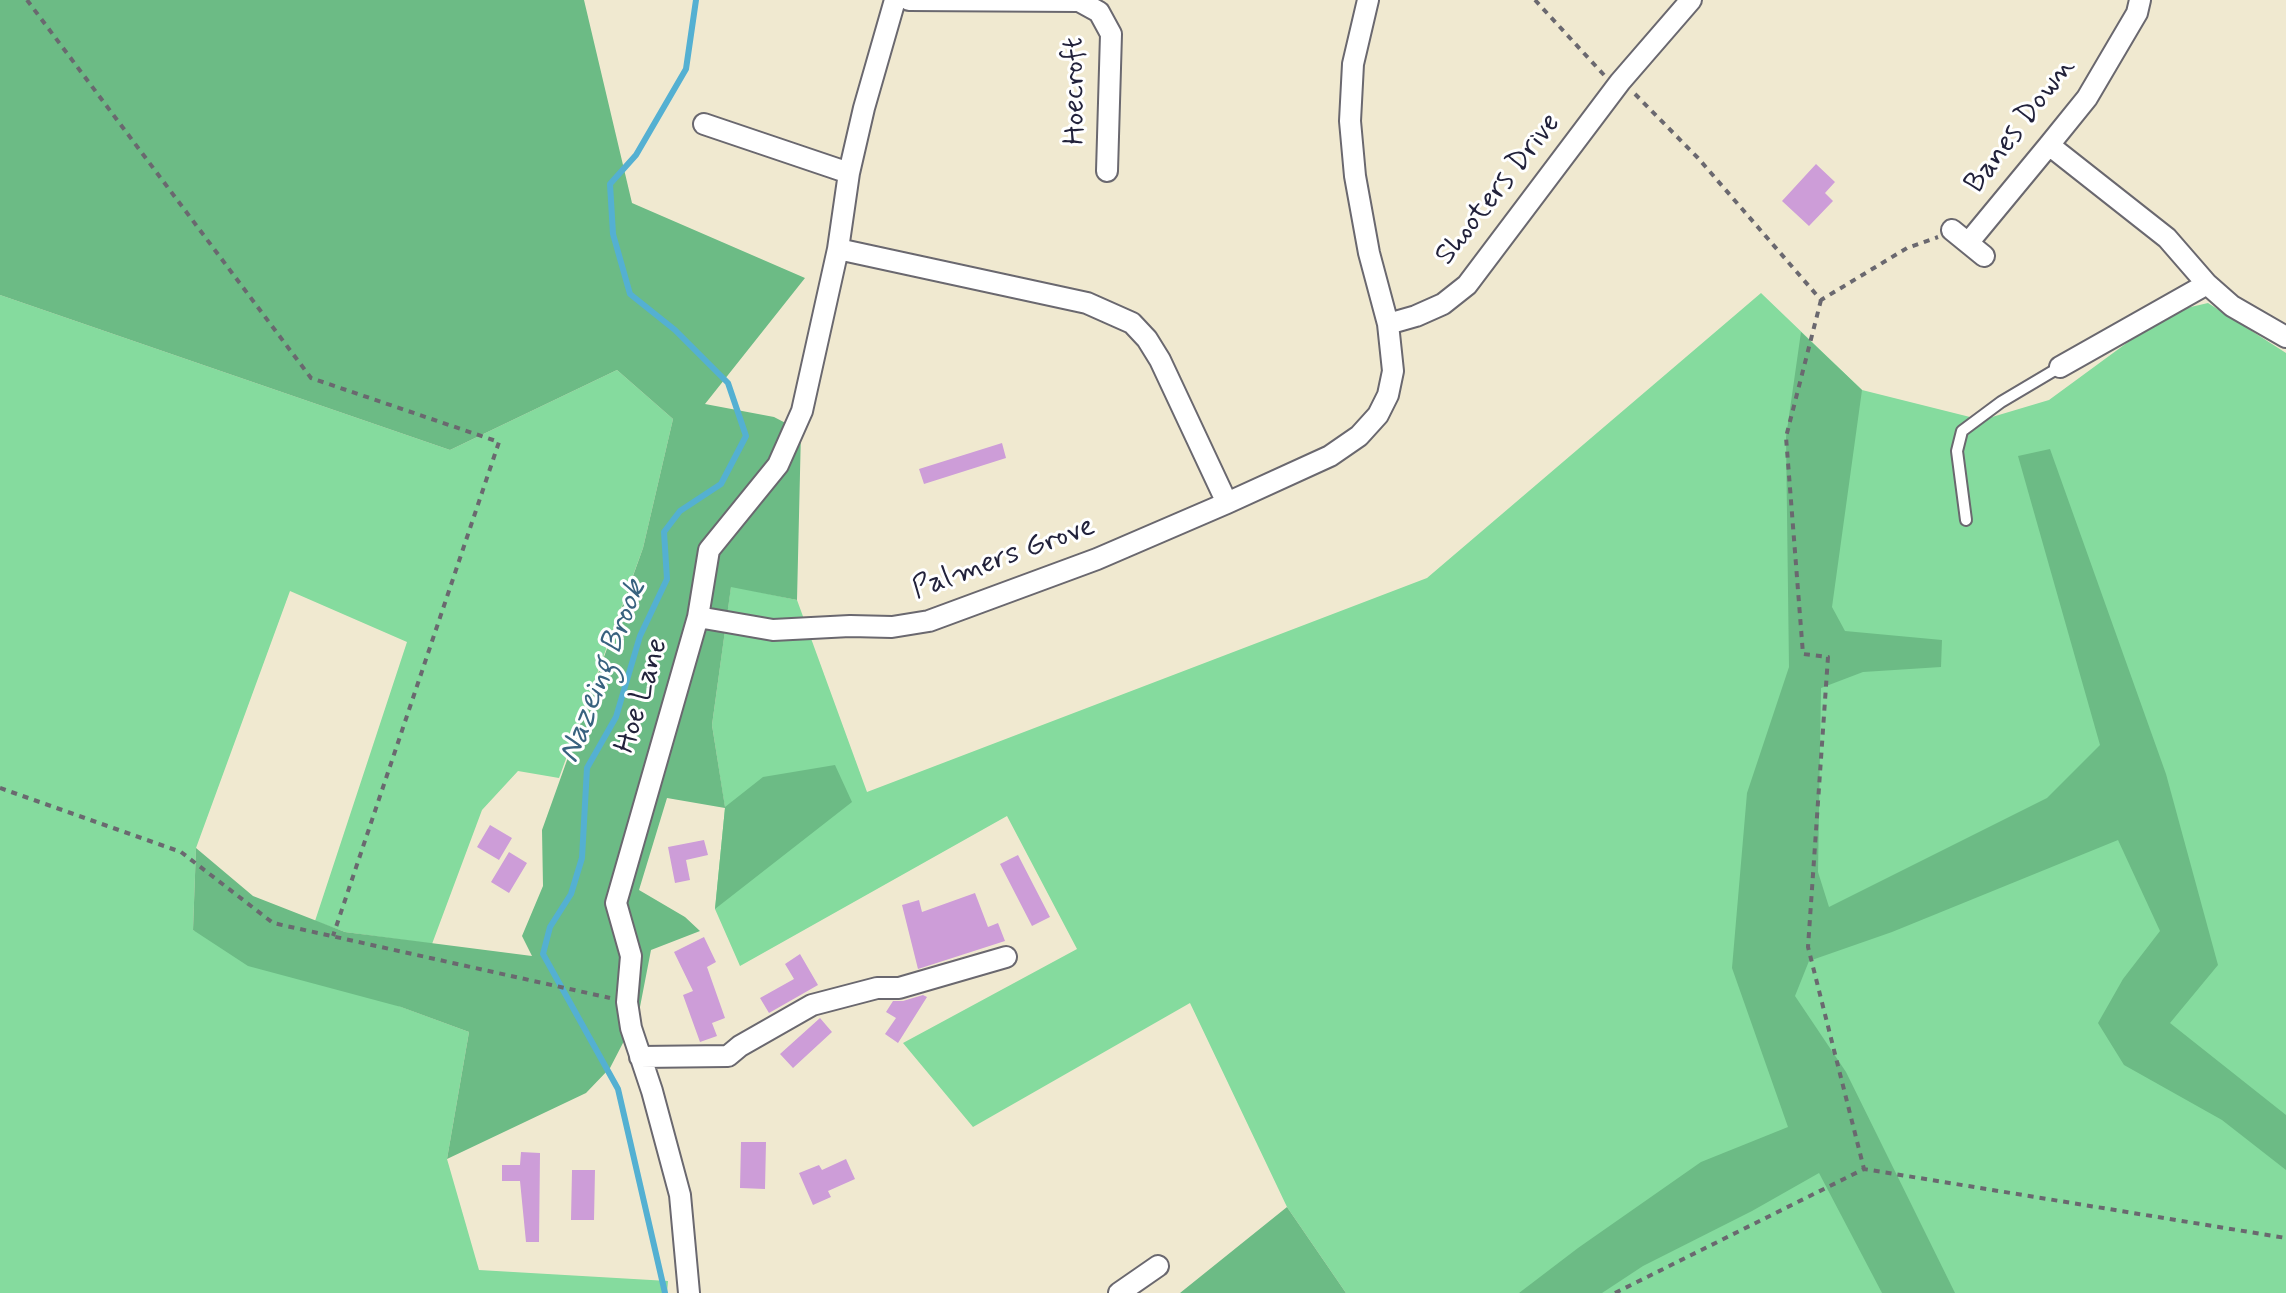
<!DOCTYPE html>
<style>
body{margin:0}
canvas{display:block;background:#f0e9d0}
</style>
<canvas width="2286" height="1293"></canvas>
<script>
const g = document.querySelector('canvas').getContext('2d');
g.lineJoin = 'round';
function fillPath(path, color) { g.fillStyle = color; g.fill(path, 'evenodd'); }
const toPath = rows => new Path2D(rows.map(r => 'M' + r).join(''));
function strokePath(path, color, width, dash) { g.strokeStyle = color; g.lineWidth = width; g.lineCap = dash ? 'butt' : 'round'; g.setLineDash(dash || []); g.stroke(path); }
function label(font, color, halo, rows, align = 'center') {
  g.font = font + ' Mynerve,sans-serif'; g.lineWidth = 6; g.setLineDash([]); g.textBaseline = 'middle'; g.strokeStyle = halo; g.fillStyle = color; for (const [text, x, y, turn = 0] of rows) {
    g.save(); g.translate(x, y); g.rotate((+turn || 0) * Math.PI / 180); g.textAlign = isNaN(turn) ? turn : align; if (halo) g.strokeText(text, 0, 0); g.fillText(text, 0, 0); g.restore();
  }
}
fillPath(toPath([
 [1761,293,1862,390,1982,420,2049,400,2169,312,2208,303,2286,353,2286,1293,1346,1293,1287,1207,1190,1003,973,1127,903,1043,1077,949,1007,816,740,966,715,909,725,808,712,725,731,586,797,600,867,792,1427,578],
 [0,295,450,450,617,370,673,419,643,548,559,778,518,771,482,810,432,944,345,932,315,921,407,642,290,591,196,848,193,930,469,1032,447,1159,479,1270,668,1281,667,1293,0,1293]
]), '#85db9e');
fillPath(toPath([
 [0,0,584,0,632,203,805,278,705,404,774,417,801,431,797,600,731,587,712,725,725,807,763,777,835,765,852,802,715,909,725,808,667,798,639,890,685,917,700,931,651,950,639,1012,610,1068,586,1093,447,1159,469,1032,401,1007,248,966,193,930,196,848,253,896,345,932,532,956,522,936,543,886,542,830,643,548,673,419,617,370,450,450,0,295],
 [1801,332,1862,390,1832,607,1845,631,1942,640,1941,667,1863,672,1821,688,1818,872,1829,907,2047,798,2100,745,2018,456,2050,449,2166,774,2218,965,2170,1023,2286,1115,2286,1170,2222,1120,2124,1065,2098,1023,2123,979,2160,931,2118,840,1892,932,1809,961,1795,996,1846,1072,1955,1293,1882,1293,1819,1173,1752,1211,1643,1266,1602,1293,1519,1293,1578,1248,1701,1162,1788,1127,1732,968,1747,793,1789,667,1786,437],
 [1287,1207,1346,1293,1180,1293]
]), '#6cbb85');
strokePath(toPath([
 [665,1293,618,1089,543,954,550,927,571,894,582,858,587,768,616,717,640,636,667,579,664,532,680,511,721,484,746,436,728,383,675,330,630,294,613,234,610,184,636,155,686,69,696,0]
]), '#54b0d2', 6);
fillPath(toPath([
 [1816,164,1835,182,1825,193,1833,201,1809,226,1782,201],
 [1002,443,1006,458,924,484,919,469],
 [490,825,512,838,499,860,477,847],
 [704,840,708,855,686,860,690,880,675,883,668,847],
 [509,852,527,863,509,893,491,882],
 [1018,855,1050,917,1032,926,1000,864],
 [975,893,988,927,998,923,1005,941,918,969,902,905,919,900,922,912],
 [704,937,716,962,707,967,725,1018,712,1023,717,1036,700,1042,683,995,693,991,674,952],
 [800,954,818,985,769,1013,760,998,794,979,785,964],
 [923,995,927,997,898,1043,885,1034,896,1018,886,1012,893,1001,903,1001],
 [820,1018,832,1032,793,1068,780,1054],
 [741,1142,766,1142,765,1189,740,1188],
 [521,1152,540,1153,539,1242,526,1242,520,1181,502,1181,502,1165,520,1165],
 [846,1159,855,1179,828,1191,831,1197,813,1205,799,1173,819,1165,822,1170],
 [572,1170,595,1170,594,1220,571,1220]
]), '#cd9dd8');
const service = toPath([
 [1966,520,1957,451,1962,431,2001,402,2060,367]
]);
const minor = toPath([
 [909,0,1079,1,1099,12,1111,34,1107,171],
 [704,124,849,173],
 [2049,145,2167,238,2207,284,2232,306,2286,337],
 [1952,230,1968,243,2049,145,2087,98,2137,13,2140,0],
 [1968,243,1984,256],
 [838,249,1087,303,1132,323,1147,339,1160,360,1227,503],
 [1388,324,1416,316,1443,304,1467,285,1620,82,1691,0],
 [2060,367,2207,284],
 [698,617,773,630,850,626,892,627,929,621,1097,559,1227,503,1330,456,1359,436,1378,415,1388,395,1393,371,1388,324,1369,253,1355,176,1350,121,1353,64,1368,0],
 [640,1057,728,1056,740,1046,812,1005,877,988,899,988,1006,957],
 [689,1293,680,1195,652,1091,631,1028,627,1002,631,956,616,903,698,617,709,550,778,465,802,411,838,249,849,173,864,108,895,0],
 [1119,1293,1158,1266]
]);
strokePath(service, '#6a686f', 14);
strokePath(minor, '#6a686f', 24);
strokePath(toPath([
 [27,0,311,378,499,442,333,936],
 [1535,0,1604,75],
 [1635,94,1698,158,1821,300,1907,248,1938,237],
 [1821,300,1786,437,1803,654,1828,657,1808,947,1864,1169],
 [0,788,181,852,273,923,610,998],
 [1615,1293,1864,1169,2286,1238]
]), '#6a686f', 4, [6, 6]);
strokePath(service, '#fff', 10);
strokePath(minor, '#fff', 20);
label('30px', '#22223b', '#fff', [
 ["Hoecroft",1076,91,-91],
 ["Banes Down",2021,126,-53],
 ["Shooters Drive",1499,190,-52],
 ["Palmers Grove",1004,559,-20],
 ["Hoe Lane",643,696,-73]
]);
label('italic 32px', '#38627f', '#fff', [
 ["Nazeing Brook",604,672,-69]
]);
</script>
